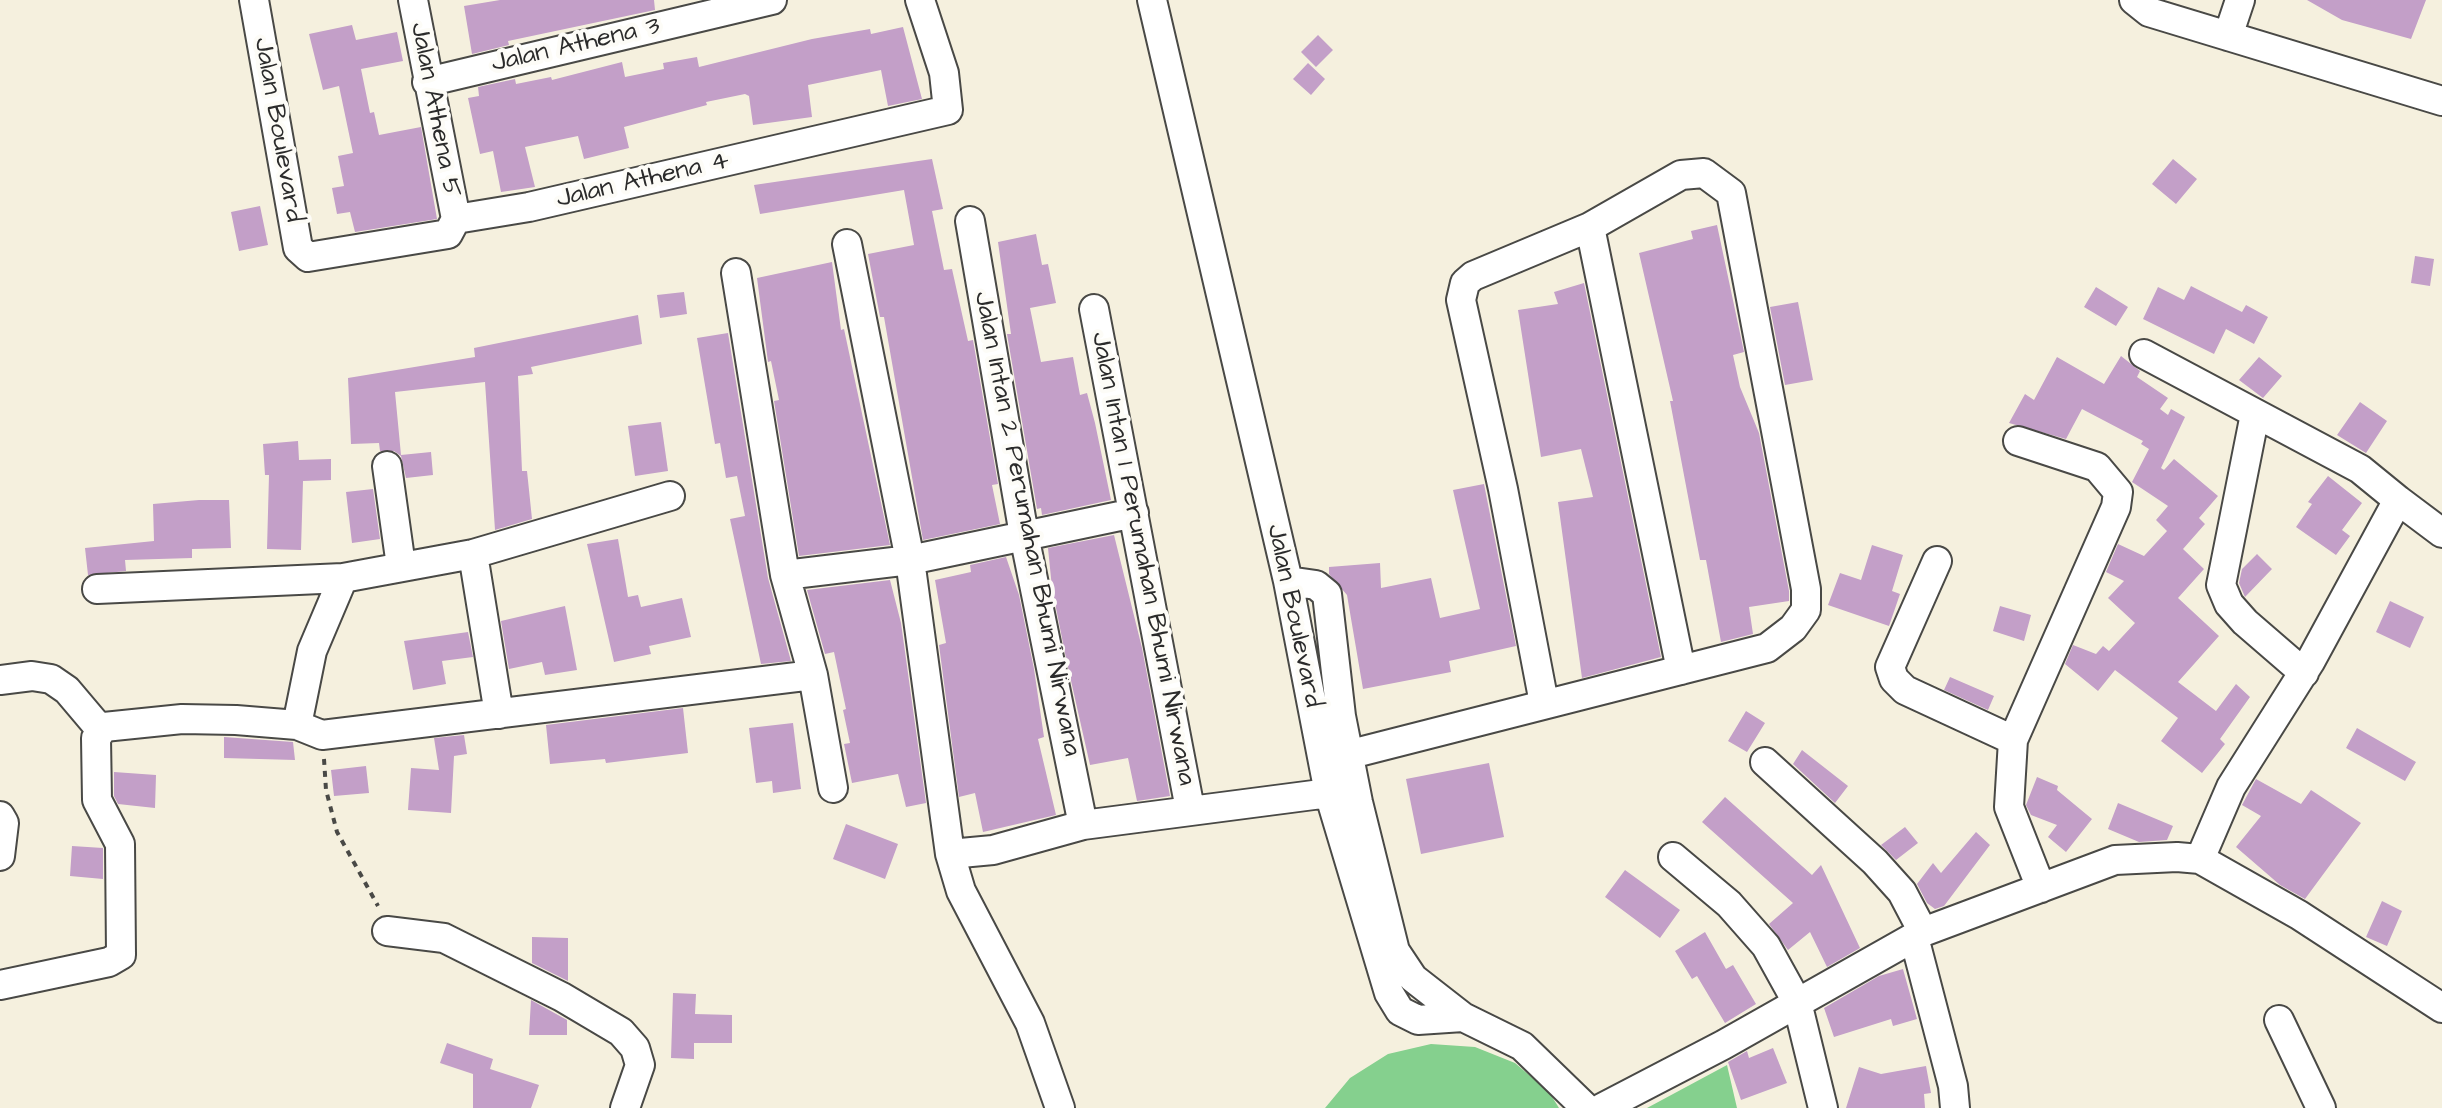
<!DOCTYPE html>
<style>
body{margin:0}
canvas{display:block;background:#f5f0de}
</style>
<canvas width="2442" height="1108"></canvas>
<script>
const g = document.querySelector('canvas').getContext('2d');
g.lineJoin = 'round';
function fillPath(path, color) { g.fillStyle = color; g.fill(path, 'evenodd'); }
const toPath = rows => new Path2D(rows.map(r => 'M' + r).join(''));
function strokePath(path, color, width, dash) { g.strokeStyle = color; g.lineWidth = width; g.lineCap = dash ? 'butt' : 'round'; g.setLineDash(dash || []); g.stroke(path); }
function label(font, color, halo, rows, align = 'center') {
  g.font = font + ' "Architects Daughter",sans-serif'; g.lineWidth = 8; g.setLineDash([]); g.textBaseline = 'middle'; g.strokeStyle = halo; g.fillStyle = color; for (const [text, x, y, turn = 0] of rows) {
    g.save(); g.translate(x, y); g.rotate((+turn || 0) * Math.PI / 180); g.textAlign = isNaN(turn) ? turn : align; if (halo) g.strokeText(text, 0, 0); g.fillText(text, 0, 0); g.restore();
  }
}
fillPath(toPath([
 [1431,1044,1475,1047,1515,1063,1549,1092,1559,1108,1325,1108,1350,1078,1388,1054],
 [1727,1065,1737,1108,1647,1108]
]), '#85d08e');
fillPath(toPath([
 [500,0,654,0,655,10,508,41,509,45,472,54,464,6],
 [2307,0,2426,0,2411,39,2342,20],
 [352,25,356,40,397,32,403,61,361,69,370,113,374,112,379,135,421,127,437,219,355,232,350,212,337,214,332,188,344,186,338,156,353,153,339,86,323,90,309,34],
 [903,27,922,99,888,106,881,70,808,85,812,117,753,125,749,96,745,94,706,102,707,105,624,127,629,148,584,159,578,136,525,147,535,187,501,192,493,151,480,154,468,98,479,96,478,87,515,79,516,84,551,77,552,80,622,62,625,77,664,69,663,63,697,57,699,67,812,39,870,29,871,34],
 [1318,35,1333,50,1316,67,1301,52],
 [1308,63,1325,79,1311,95,1293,79],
 [932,159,943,209,932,211,944,270,952,269,968,341,973,340,998,484,992,485,1000,524,923,540,884,317,880,317,868,254,914,245,904,190,760,214,754,185],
 [2173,159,2197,179,2176,204,2152,184],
 [260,206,268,245,239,251,231,212],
 [1717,225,1744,352,1733,355,1740,387,1759,433,1789,591,1789,601,1749,607,1753,634,1721,642,1706,560,1700,560,1670,401,1673,401,1639,253,1693,239,1691,231],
 [1036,234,1042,265,1048,264,1056,303,1030,308,1041,362,1073,357,1080,395,1087,393,1095,423,1111,500,1042,515,1041,508,1037,509,1007,334,1011,334,998,242],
 [2415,256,2434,259,2430,286,2411,283],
 [832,262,841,330,844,329,890,545,799,556,774,401,779,400,771,361,768,362,757,278],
 [1584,283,1661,657,1582,678,1558,502,1593,497,1581,449,1541,457,1518,310,1558,304,1554,292],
 [2191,286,2242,312,2246,305,2268,317,2254,344,2226,329,2214,354,2143,319,2158,287,2184,300],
 [2096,287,2128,307,2116,326,2084,307],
 [684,292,687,314,660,318,657,295],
 [1798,302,1813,380,1785,385,1770,307],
 [638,315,642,344,531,367,533,374,518,376,522,471,527,471,532,519,495,530,485,382,395,392,401,455,431,452,433,475,406,478,401,456,394,451,380,451,379,443,351,444,348,378,475,357,474,348],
 [728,333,768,578,791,661,761,664,730,519,745,516,737,476,726,478,720,443,715,444,697,338],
 [2121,356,2140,371,2137,377,2168,398,2160,409,2168,415,2171,409,2185,417,2161,468,2164,470,2174,459,2218,496,2199,518,2205,524,2183,549,2204,569,2178,598,2219,636,2178,682,2216,711,2236,684,2250,697,2220,739,2225,744,2202,773,2161,741,2178,718,2115,670,2098,691,2065,664,2073,645,2096,654,2103,646,2109,651,2135,623,2108,598,2124,581,2106,572,2118,544,2144,556,2167,531,2156,520,2168,506,2132,482,2149,449,2141,444,2143,441,2082,409,2066,439,2009,423,2025,394,2034,400,2057,357,2104,384],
 [2259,357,2282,376,2263,398,2239,380],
 [2360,402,2387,421,2366,453,2337,435],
 [661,422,668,471,635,476,628,426],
 [298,441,299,460,331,459,331,480,303,481,301,550,267,549,269,475,265,475,263,444],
 [2328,476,2362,503,2342,530,2350,536,2336,555,2296,527,2312,504,2308,502],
 [1484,484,1516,646,1449,661,1451,672,1363,689,1347,595,1329,574,1329,567,1380,563,1381,588,1431,578,1440,618,1480,609,1453,490],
 [373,489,380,539,352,543,346,492],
 [199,500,229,500,231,548,192,549,192,558,125,560,126,571,88,575,85,548,154,541,153,504],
 [1114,535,1142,648,1170,796,1137,801,1128,758,1090,765,1067,663,1052,588,1048,548],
 [618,539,628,597,638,595,641,607,682,598,691,637,649,646,651,654,614,662,587,544],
 [1872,545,1903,555,1892,591,1900,594,1889,626,1828,605,1840,573,1861,580],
 [2257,554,2272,569,2245,597,2239,583,2242,569],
 [1006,557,1019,595,1034,669,1044,737,1038,739,1056,815,983,832,975,793,959,797,939,645,946,643,935,580,971,572,970,565],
 [890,580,901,623,926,803,906,807,898,774,852,783,844,744,850,743,843,710,846,709,834,652,825,654,807,590],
 [2390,601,2424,617,2410,648,2376,632],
 [565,606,577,670,545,675,542,662,509,669,501,621],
 [2000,606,2031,615,2024,641,1993,631],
 [468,632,473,657,442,661,446,684,413,690,404,641],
 [1950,677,1994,696,1988,710,1944,690],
 [683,708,688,753,606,763,605,759,550,764,546,725],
 [1746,711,1765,723,1747,752,1728,741],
 [793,723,801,789,773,793,772,781,756,783,749,728],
 [2357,728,2416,762,2405,781,2346,748],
 [464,735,467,754,454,756,451,813,408,810,411,768,439,770,434,738],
 [224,737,293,742,295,760,224,758],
 [1802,750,1848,786,1835,803,1793,764],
 [1489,763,1504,837,1421,854,1406,779],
 [366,766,369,793,334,796,331,770],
 [114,772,156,775,155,808,118,804,114,796],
 [2037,777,2058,786,2057,790,2092,819,2066,852,2048,837,2057,825,2031,815,2026,805],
 [2256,779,2301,804,2311,790,2361,823,2305,899,2280,885,2236,847,2261,816,2242,805],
 [1725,797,1812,875,1821,865,1860,948,1827,967,1810,932,1788,950,1769,924,1793,903,1702,822],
 [2118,803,2173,826,2167,840,2139,842,2108,829],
 [846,824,898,844,885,879,833,859],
 [1905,827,1918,843,1896,860,1881,845],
 [1976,832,1990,845,1944,906,1935,909,1927,903,1917,884,1933,863,1941,873],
 [72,846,103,848,103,879,70,876],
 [1625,870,1680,910,1660,938,1605,897],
 [2382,901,2402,911,2387,946,2366,937],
 [1705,932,1726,969,1733,965,1756,1004,1725,1023,1697,976,1692,979,1675,951],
 [532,937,568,938,568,981,532,963],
 [1903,969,1917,1019,1893,1026,1891,1019,1834,1037,1824,1008,1879,976],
 [673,993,696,994,695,1014,732,1015,732,1043,694,1043,694,1059,671,1058],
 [531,1000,567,1020,567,1035,529,1035],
 [447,1043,493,1059,490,1069,539,1085,531,1108,473,1108,473,1074,440,1063],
 [1773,1048,1787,1083,1741,1100,1728,1062,1747,1051,1749,1058],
 [1926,1066,1931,1093,1924,1094,1925,1108,1846,1108,1859,1067,1881,1074]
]), '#c39fc8');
const minor = toPath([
 [254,0,298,248,308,257,448,234,456,219,529,207,948,110,944,73,920,0],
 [413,0,456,219],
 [1152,0,1288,581,1329,793,1389,993,1400,1011,1418,1020,1463,1017,1522,1046,1586,1108],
 [2134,0,2149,12,2442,101],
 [2228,36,2240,0],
 [427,82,772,0],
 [970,221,1024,535,1083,825],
 [1590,227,1681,670],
 [847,244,910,560,950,854,961,891,1030,1023,1060,1108],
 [736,273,785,575,813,675,833,788],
 [1094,309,1190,809],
 [2144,354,2360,469,2398,500,2310,662,2231,787,2200,859,2299,915,2442,1008],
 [2255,414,2221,585,2229,604,2245,622,2304,673],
 [387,466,401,566],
 [2398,500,2442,533],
 [473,554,499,714],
 [1937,561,1890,667,1894,679,1905,690,2013,740,2009,807,2041,888],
 [785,575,910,560,1134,513],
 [1288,581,1316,585,1327,594,1341,716,1358,802,1395,951,1413,978,1463,1017],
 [97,589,343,578,473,554,670,496],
 [0,680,32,676,51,679,67,690,100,729],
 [297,725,312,651,343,578],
 [2013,740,2116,507,2118,492,2097,467,2018,441],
 [1351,754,1767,648,1793,628,1806,610,1806,589,1731,193,1704,173,1681,175,1590,227,1473,276,1465,283,1461,300,1503,489,1544,703],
 [1765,762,1875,862,1902,892,1923,932],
 [0,816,4,823,0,856],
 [950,854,993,850,1083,825,1329,793],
 [1673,857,1729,904,1766,946,1797,1002,1823,1108],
 [387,931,444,938,562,997,621,1032,635,1048,640,1065,625,1108],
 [1914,937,1953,1086,1955,1108],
 [0,985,109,962,121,955,120,844,97,800,96,738,104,727,182,719,236,720,297,725,322,735,813,675],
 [2279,1020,2321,1108],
 [1602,1108,1723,1045,1923,932,2115,860,2177,857,2200,859]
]);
strokePath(minor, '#494946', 32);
strokePath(toPath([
 [324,759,326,790,337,832,378,906]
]), '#494946', 4, [6, 6]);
strokePath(minor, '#fff', 28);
label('26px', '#2b2b2b', '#fdfcf7', [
 ["Jalan Athena 3",576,46,-13],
 ["Jalan Athena 5",434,110,79],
 ["Jalan Boulevard",277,130,80],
 ["Jalan Athena 4",643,181,-13],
 ["Jalan Intan 2 Perumahan Bhumi Nirwana",1026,524,79],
 ["Jalan Intan 1 Perumahan Bhumi Nirwana",1142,559,79],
 ["Jalan Boulevard",1293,616,78]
]);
</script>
